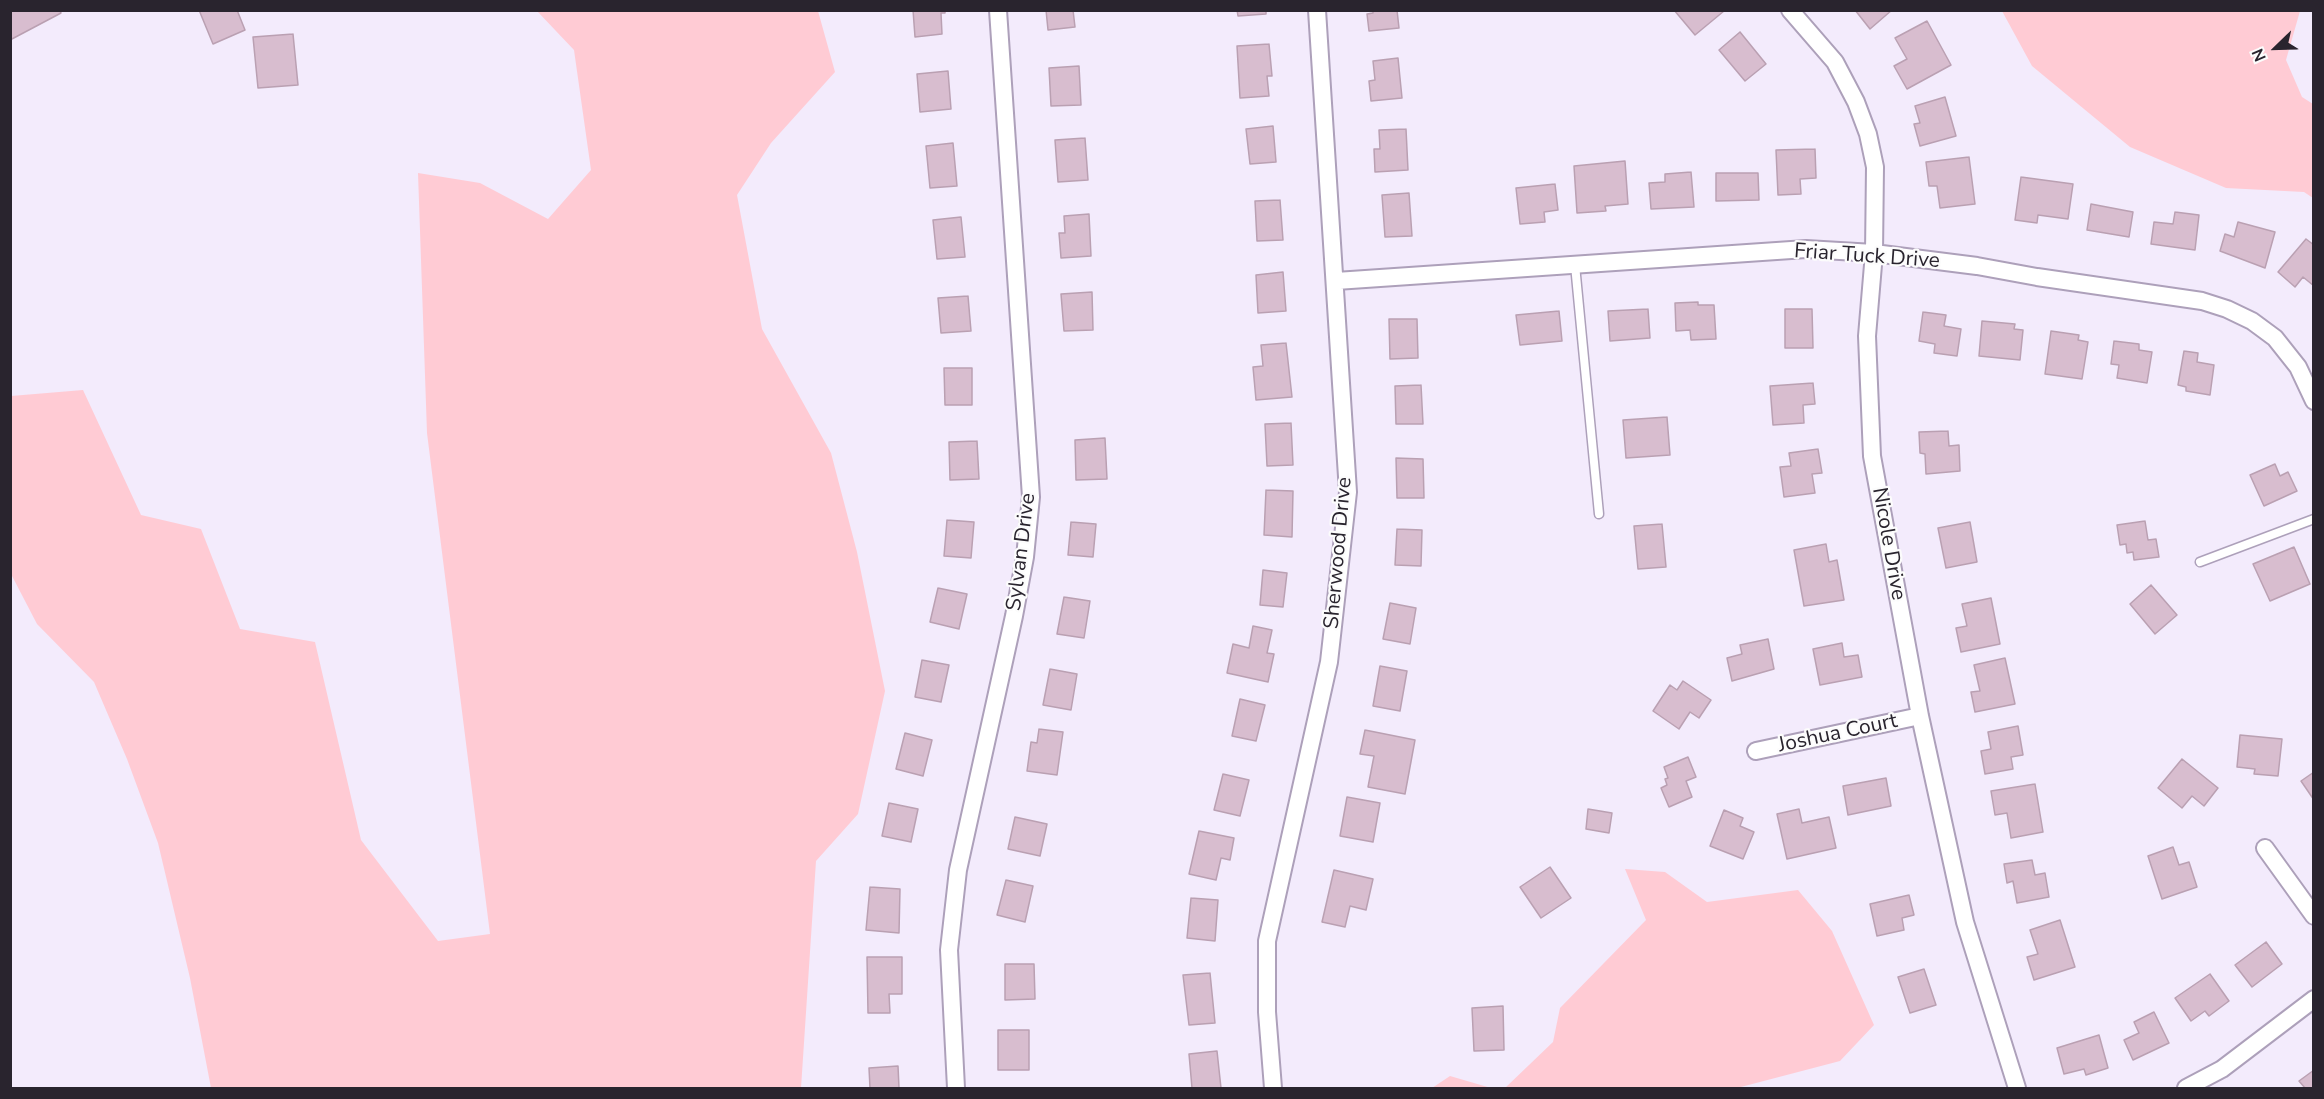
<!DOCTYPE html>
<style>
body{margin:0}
#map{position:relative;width:2324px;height:1099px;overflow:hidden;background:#f3ebfc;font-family:"Nunito Sans",sans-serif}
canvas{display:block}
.frame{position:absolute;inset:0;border:12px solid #29242e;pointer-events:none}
.north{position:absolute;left:2246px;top:18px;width:60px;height:60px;-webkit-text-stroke:4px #fcfcfc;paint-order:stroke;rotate:247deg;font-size:16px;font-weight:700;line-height:24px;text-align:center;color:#29242e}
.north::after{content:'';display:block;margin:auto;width:21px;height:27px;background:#29242e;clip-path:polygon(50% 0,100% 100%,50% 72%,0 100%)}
</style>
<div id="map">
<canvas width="2324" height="1099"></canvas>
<div class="frame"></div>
<div class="north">N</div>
</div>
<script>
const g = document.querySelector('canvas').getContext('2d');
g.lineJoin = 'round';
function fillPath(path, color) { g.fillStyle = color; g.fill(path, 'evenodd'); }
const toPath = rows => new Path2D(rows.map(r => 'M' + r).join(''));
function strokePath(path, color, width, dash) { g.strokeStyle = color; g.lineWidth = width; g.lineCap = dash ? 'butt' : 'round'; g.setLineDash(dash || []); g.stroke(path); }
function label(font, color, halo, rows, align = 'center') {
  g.font = font + ' "Nunito Sans",sans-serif'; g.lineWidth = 4.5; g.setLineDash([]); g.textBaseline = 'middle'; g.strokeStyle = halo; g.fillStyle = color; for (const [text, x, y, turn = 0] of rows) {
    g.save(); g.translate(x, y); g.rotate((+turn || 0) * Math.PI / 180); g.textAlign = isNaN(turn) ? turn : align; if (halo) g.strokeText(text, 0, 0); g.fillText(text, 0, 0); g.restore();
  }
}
fillPath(toPath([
 [537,11,818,11,835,72,771,143,737,195,762,329,831,453,857,552,885,691,858,814,816,861,801,1088,211,1088,190,978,158,843,127,759,94,682,37,624,11,574,11,396,83,390,141,515,201,529,240,629,315,642,361,840,438,941,490,934,427,433,418,173,480,183,548,219,591,170,574,50],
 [2002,11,2300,11,2286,60,2302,97,2313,104,2313,198,2304,192,2226,188,2130,147,2032,66],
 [1625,869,1665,872,1707,902,1798,890,1832,931,1874,1025,1840,1061,1737,1088,1505,1088,1553,1042,1560,1008,1646,920],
 [1450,1076,1491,1088,1432,1088]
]), '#ffcbd4');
const building = toPath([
 [10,10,59,10,61,13,10,40,10,10],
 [199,10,237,10,245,30,213,44,199,10],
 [913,10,945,10,945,13,941,13,942,34,915,37,913,10],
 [1046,10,1073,10,1075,27,1048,30,1046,10],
 [1237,10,1266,10,1266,14,1238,16,1237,10],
 [1373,10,1397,10,1399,28,1369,31,1367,14,1373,13,1373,10],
 [1674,10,1723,10,1724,11,1695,35,1674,10],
 [1855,10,1892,10,1870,29,1855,10],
 [1927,21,1951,65,1907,89,1894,66,1907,59,1895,38,1927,21],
 [1740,32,1766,64,1745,81,1719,50,1740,32],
 [293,34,298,85,258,88,253,37,293,34],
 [1269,44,1272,76,1267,76,1269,96,1240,98,1237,46,1269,44],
 [1398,58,1402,98,1371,101,1369,81,1375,80,1373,61,1398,58],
 [1079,66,1081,105,1051,106,1049,68,1079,66],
 [948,71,951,109,920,112,917,74,948,71],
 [1945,97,1956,136,1920,146,1914,124,1920,123,1915,106,1945,97],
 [1273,126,1276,162,1250,164,1246,129,1273,126],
 [1406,129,1408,170,1375,172,1374,149,1380,149,1379,130,1406,129],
 [1085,138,1088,180,1058,182,1055,140,1085,138],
 [953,143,957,186,930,188,926,146,953,143],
 [1815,149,1816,178,1800,179,1801,194,1778,195,1776,150,1815,149],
 [1969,157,1975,204,1940,208,1937,186,1929,186,1926,162,1969,157],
 [1625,161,1628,204,1605,206,1606,211,1577,213,1574,166,1625,161],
 [1691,172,1694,207,1651,209,1649,183,1665,182,1665,174,1691,172],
 [1716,173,1758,173,1759,200,1716,201,1716,173],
 [2021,177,2073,184,2068,219,2038,215,2037,223,2015,220,2021,177],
 [1555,184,1558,210,1544,212,1545,222,1520,224,1516,188,1555,184],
 [1409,193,1412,236,1385,237,1382,195,1409,193],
 [1280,200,1283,240,1257,241,1255,201,1280,200],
 [2091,204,2133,212,2129,237,2087,230,2091,204],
 [2175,212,2199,215,2195,250,2151,244,2154,222,2173,224,2175,212],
 [1089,214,1091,256,1061,258,1059,233,1065,233,1064,216,1089,214],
 [961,217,965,257,937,259,933,220,961,217],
 [2238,222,2275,232,2265,268,2220,251,2225,234,2234,237,2238,222],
 [2306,239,2314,245,2314,286,2303,277,2295,287,2278,272,2306,239],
 [1283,272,1286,311,1258,313,1256,275,1283,272],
 [1092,292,1093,330,1064,331,1061,294,1092,292],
 [968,296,971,331,941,333,938,298,968,296],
 [1698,302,1698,305,1714,305,1716,339,1691,340,1690,330,1676,331,1675,303,1698,302],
 [1648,309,1650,338,1610,341,1608,311,1648,309],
 [1785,309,1812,309,1813,348,1785,348,1785,309],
 [1559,311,1562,341,1520,345,1516,315,1559,311],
 [1923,312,1946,315,1944,326,1961,329,1957,356,1934,353,1935,344,1919,341,1923,312],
 [1389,319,1417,319,1418,358,1390,359,1389,319],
 [1982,321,2015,324,2014,329,2023,330,2020,360,1979,356,1982,321],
 [2051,331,2079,335,2078,340,2088,342,2082,379,2045,374,2051,331],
 [2114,341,2139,344,2139,350,2152,352,2147,383,2117,378,2119,365,2111,364,2114,341],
 [1286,343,1292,397,1256,400,1253,367,1263,366,1261,345,1286,343],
 [2184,351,2198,353,2197,362,2214,365,2210,395,2186,391,2186,387,2178,385,2184,351],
 [944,368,972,368,972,405,945,405,944,368],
 [1813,383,1815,404,1803,405,1804,423,1773,425,1770,386,1813,383],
 [1421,385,1423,424,1396,424,1395,386,1421,385],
 [1667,417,1670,455,1626,458,1623,420,1667,417],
 [1291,423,1293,465,1267,466,1265,424,1291,423],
 [1948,431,1949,446,1959,445,1960,471,1926,474,1925,454,1920,453,1919,432,1948,431],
 [1105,438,1107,479,1076,480,1075,440,1105,438],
 [977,441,979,479,950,480,949,442,977,441],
 [1818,449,1822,473,1812,474,1815,493,1784,497,1780,467,1791,466,1789,453,1818,449],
 [1396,458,1423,459,1424,498,1397,498,1396,458],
 [2275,464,2280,476,2288,472,2297,491,2264,506,2250,475,2275,464],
 [1266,490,1293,491,1292,537,1264,535,1266,490],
 [947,520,974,522,971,558,944,556,947,520],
 [2145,521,2148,540,2156,539,2159,557,2134,560,2133,552,2127,553,2126,544,2120,545,2117,525,2145,521],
 [1071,522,1096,524,1093,557,1068,555,1071,522],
 [1970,522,1977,562,1946,568,1938,528,1970,522],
 [1662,524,1666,567,1638,569,1634,526,1662,524],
 [1397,529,1422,530,1421,566,1395,565,1397,529],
 [1826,544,1829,562,1837,560,1844,600,1804,606,1794,550,1826,544],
 [2294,547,2310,584,2270,601,2253,564,2294,547],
 [1263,570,1287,573,1283,607,1260,605,1263,570],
 [2151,585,2177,615,2155,634,2130,604,2151,585],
 [938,588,967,594,959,629,930,622,938,588],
 [1064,597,1090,601,1084,638,1057,634,1064,597],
 [1991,598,2000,644,1961,652,1956,628,1967,626,1962,604,1991,598],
 [1390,603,1416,608,1410,644,1383,639,1390,603],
 [1253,626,1272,630,1267,653,1274,654,1268,682,1227,673,1233,644,1249,648,1253,626],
 [1768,639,1774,669,1732,681,1727,658,1742,654,1740,645,1768,639],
 [1842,643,1844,657,1858,655,1862,677,1820,685,1813,649,1842,643],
 [2005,658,2015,704,1975,712,1971,692,1980,691,1974,665,2005,658],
 [922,660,949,665,941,702,915,697,922,660],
 [1380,666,1407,671,1400,711,1373,706,1380,666],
 [1050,669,1077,674,1071,710,1043,705,1050,669],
 [1683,681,1711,700,1699,718,1690,712,1679,729,1653,711,1670,685,1677,690,1683,681],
 [1240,699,1265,705,1256,741,1232,736,1240,699],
 [2018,726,2023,755,2011,757,2013,769,1985,774,1981,751,1991,749,1988,732,2018,726],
 [1039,729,1063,732,1057,775,1027,771,1031,742,1037,743,1039,729],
 [1365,730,1415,740,1405,794,1368,787,1374,756,1360,754,1365,730],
 [905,733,932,740,923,776,896,769,905,733],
 [2240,735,2282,739,2278,776,2254,774,2255,769,2237,767,2240,735],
 [1688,757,1696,777,1686,781,1692,797,1669,807,1661,788,1667,785,1665,779,1668,778,1664,767,1688,757],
 [2182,759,2218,788,2204,806,2192,796,2182,808,2158,788,2182,759],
 [2314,772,2314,800,2301,781,2314,772],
 [1223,774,1249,780,1240,816,1214,810,1223,774],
 [1886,778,1891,806,1848,815,1843,786,1886,778],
 [2035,784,2043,832,2011,838,2007,813,1995,815,1991,791,2035,784],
 [1347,797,1380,803,1373,842,1340,836,1347,797],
 [889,803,918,809,911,842,882,836,889,803],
 [1588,809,1612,813,1609,833,1586,829,1588,809],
 [1799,809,1802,823,1829,817,1836,848,1787,859,1777,814,1799,809],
 [1724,810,1743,818,1740,826,1754,832,1743,859,1710,846,1724,810],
 [1015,817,1047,824,1040,856,1008,849,1015,817],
 [1199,831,1234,838,1230,860,1221,858,1216,880,1189,874,1199,831],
 [2173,847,2179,865,2189,862,2197,887,2162,899,2148,856,2173,847],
 [2032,860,2035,875,2045,873,2049,897,2017,903,2013,881,2007,883,2004,864,2032,860],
 [1550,867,1571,898,1541,918,1520,887,1550,867],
 [1334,870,1373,879,1366,910,1350,906,1345,927,1322,922,1334,870],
 [1006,880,1033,886,1025,922,997,915,1006,880],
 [870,887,900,889,899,933,866,930,870,887],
 [1909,895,1914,915,1902,918,1904,930,1877,936,1870,904,1909,895],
 [1191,898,1218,900,1215,941,1187,938,1191,898],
 [2060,920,2075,967,2034,980,2027,957,2038,954,2030,930,2060,920],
 [2266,942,2282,964,2252,987,2235,965,2266,942],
 [867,957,902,957,902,994,889,994,890,1013,868,1013,867,957],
 [1005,964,1034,964,1035,999,1005,1000,1005,964],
 [1924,969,1936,1005,1910,1013,1898,977,1924,969],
 [1210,973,1215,1023,1189,1025,1183,975,1210,973],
 [2210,974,2229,1001,2209,1016,2205,1011,2191,1021,2175,998,2210,974],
 [1503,1006,1504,1050,1474,1051,1472,1008,1503,1006],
 [2154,1012,2169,1043,2133,1060,2124,1040,2139,1033,2134,1022,2154,1012],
 [998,1030,1029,1030,1029,1070,998,1070,998,1030],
 [2099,1035,2108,1068,2086,1075,2084,1069,2064,1074,2057,1048,2099,1035],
 [1217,1051,1221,1088,1192,1088,1189,1054,1217,1051],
 [898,1066,899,1088,870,1088,869,1068,898,1066],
 [2314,1070,2314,1088,2305,1088,2299,1081,2314,1070]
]);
fillPath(building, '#d8bdcf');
strokePath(building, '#baa0b2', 1.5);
const lane = toPath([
 [1575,265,1599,514],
 [2200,562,2314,519]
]);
const street = toPath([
 [1790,10,1835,62,1856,102,1868,134,1875,167,1874,253,1867,336,1872,456,1920,716,1965,922,2017,1088],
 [1336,281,1806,249,1874,253,1977,266,2037,277,2202,301,2227,309,2252,321,2275,338,2298,367,2314,401],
 [1756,751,1920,716],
 [2265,848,2314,916],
 [956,1088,949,950,958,870,1014,616,1025,557,1031,497,998,10],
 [1273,1088,1267,1012,1267,941,1329,662,1348,492,1317,10],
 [2186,1088,2222,1069,2314,999]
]);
strokePath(lane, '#ada0ba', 11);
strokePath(street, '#ada0ba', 20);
strokePath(lane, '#fff', 8);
strokePath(street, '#fff', 16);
label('21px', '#29242e', '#fcfcfc', [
 ["Friar Tuck Drive",1867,257,4],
 ["Nicole Drive",1888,544,80],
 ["Sylvan Drive",1022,552,-83],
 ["Sherwood Drive",1339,553,-85],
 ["Joshua Court",1838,734,-12]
]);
</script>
